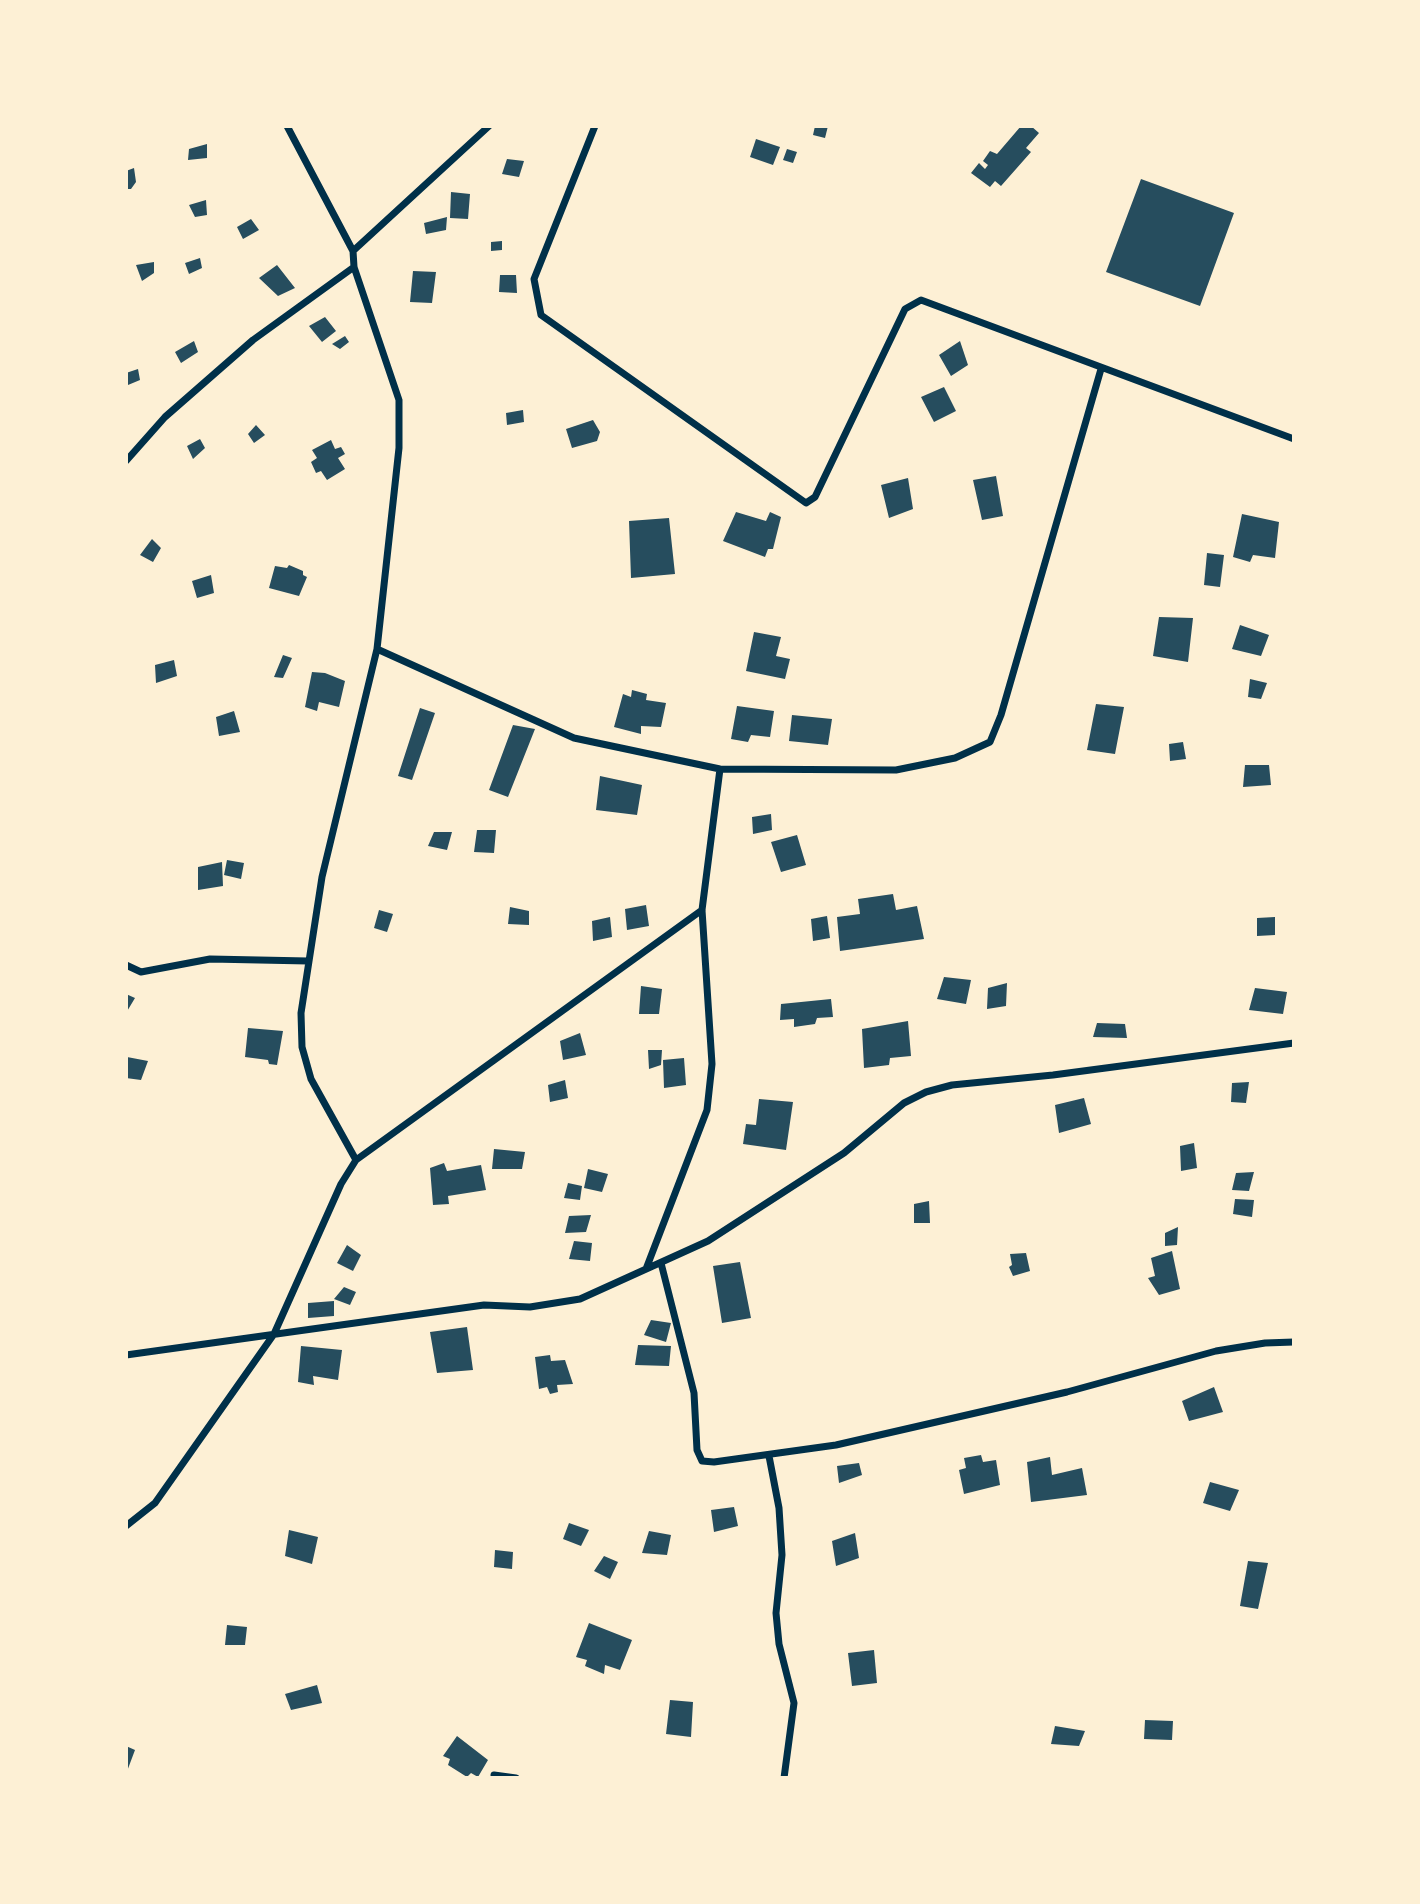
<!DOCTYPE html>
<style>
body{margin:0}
#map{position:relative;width:1420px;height:1904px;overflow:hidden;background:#fdf0d5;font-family:Poppins,sans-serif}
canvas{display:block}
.frame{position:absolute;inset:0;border:128px solid #fdf0d5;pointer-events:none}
</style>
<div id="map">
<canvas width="1420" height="1904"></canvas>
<div class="frame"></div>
</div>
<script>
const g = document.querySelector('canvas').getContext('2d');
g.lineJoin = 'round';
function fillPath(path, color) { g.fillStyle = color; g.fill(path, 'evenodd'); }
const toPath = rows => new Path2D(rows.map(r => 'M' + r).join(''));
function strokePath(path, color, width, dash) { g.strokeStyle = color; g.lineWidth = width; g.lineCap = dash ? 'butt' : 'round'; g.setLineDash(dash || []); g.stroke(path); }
fillPath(toPath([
 [815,126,828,126,825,138,813,135],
 [1021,126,1031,126,1039,133,1026,148,1031,152,1001,186,995,181,990,187,971,173,979,163,985,169,988,165,983,161,990,151,997,154],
 [756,139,780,147,773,165,750,157],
 [207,144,207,158,188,160,189,149],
 [787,149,797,152,793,163,783,160],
 [507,159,524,161,519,177,502,174],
 [134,168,136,182,131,189,126,189,126,171],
 [1141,179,1234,213,1200,306,1106,272],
 [451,192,470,194,468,219,450,218],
 [206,200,207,215,195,217,189,205],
 [447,217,446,230,426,234,424,223],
 [251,219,259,230,243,239,237,227],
 [502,241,502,250,491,251,491,242],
 [200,258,202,268,189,274,185,263],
 [154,262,154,273,142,281,136,265],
 [277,265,295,288,278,296,259,278],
 [413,271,436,272,432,303,410,302],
 [500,275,516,275,517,293,499,292],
 [325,317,336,331,322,342,309,326],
 [345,336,349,342,340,349,332,344],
 [194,341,198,352,181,363,175,352],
 [960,341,968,365,951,376,939,355],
 [138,369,140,380,128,385,126,373],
 [944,387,956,411,934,422,921,397],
 [523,410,524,422,507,425,506,413],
 [593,420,600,432,597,441,572,448,566,429],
 [256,425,265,435,254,443,248,434],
 [200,439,205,448,193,459,187,446],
 [331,440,335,449,341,447,345,454,338,458,345,469,327,480,321,471,316,473,311,462,317,458,312,450],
 [996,476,1003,516,982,520,973,480],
 [908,478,913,509,889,518,881,485],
 [736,512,766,521,770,512,781,517,773,549,768,549,765,557,723,541],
 [1242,514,1279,522,1275,558,1253,555,1250,562,1233,557],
 [669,518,675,574,631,578,629,521],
 [152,539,161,548,153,562,140,555],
 [1207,553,1224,555,1220,587,1204,585],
 [289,565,303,571,303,575,307,577,299,596,269,588,275,566,287,568],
 [211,575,214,593,197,598,192,581],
 [1159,617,1193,618,1188,662,1153,656],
 [1240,625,1269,635,1261,656,1232,649],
 [754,632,781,637,776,656,790,659,785,679,746,671],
 [283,655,292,658,283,678,274,677],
 [174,660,177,676,156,683,155,665],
 [312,672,325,673,345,681,339,707,319,702,317,711,305,707],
 [1250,679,1267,683,1261,699,1248,697],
 [632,690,647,694,646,700,666,703,661,727,641,726,641,734,614,727,623,694,631,697],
 [1096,704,1124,707,1115,754,1087,750],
 [737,706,774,711,770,737,751,735,748,742,731,739],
 [420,708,435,713,412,780,398,776],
 [234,711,240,732,219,736,216,717],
 [792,715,832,719,828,745,789,741],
 [513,725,535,729,508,797,489,790],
 [1183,742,1186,759,1170,761,1169,744],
 [1245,765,1269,765,1271,785,1243,787],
 [600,776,642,785,637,815,596,810],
 [771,814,772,830,753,834,752,817],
 [477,830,496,830,494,853,474,852],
 [434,832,452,832,447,850,428,846],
 [797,835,806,865,781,872,771,842],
 [227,860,244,863,241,879,224,875],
 [222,862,223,886,198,890,198,867],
 [893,894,896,910,917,906,924,939,840,951,837,917,860,914,858,899],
 [646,905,649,926,627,930,625,909],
 [510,907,529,911,529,925,508,924],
 [379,910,393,914,387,932,374,928],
 [827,916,830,938,813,941,811,919],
 [610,917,612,937,593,941,592,921],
 [1275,917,1275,935,1257,936,1257,918],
 [944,977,971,980,966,1004,937,999],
 [1007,983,1006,1006,987,1009,988,988],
 [641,986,662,989,659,1014,639,1014],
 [1255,988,1287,992,1283,1014,1249,1010],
 [126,994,135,998,126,1013],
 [831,999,833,1017,817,1018,815,1024,794,1027,794,1019,780,1020,781,1004],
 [908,1021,911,1056,890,1058,889,1065,864,1068,862,1029],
 [1097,1023,1125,1024,1127,1038,1093,1037],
 [248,1028,283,1031,277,1065,269,1064,268,1060,245,1057],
 [580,1033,586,1055,563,1060,560,1041],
 [648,1050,662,1050,661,1065,649,1069],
 [127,1057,148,1061,141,1080,126,1078],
 [684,1058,686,1085,664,1088,663,1060],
 [565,1080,568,1098,550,1102,548,1085],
 [1249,1082,1246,1103,1231,1102,1232,1083],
 [1084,1098,1091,1124,1059,1133,1055,1105],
 [759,1099,793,1102,786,1150,743,1144,746,1124,756,1125],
 [1194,1143,1197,1168,1181,1171,1180,1146],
 [494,1149,525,1152,522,1169,492,1169],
 [444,1163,447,1171,481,1165,486,1190,448,1196,449,1204,433,1205,430,1168],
 [588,1169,608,1174,602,1192,584,1188],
 [1254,1172,1249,1191,1232,1190,1236,1173],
 [568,1183,582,1186,580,1200,564,1198],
 [1235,1199,1254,1200,1252,1217,1233,1214],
 [929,1201,930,1223,914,1223,914,1204],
 [591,1215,586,1232,565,1233,569,1216],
 [1178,1227,1177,1245,1165,1246,1165,1233],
 [574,1241,592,1243,590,1261,569,1259],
 [347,1245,361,1255,353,1271,337,1263],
 [1172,1251,1180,1289,1159,1295,1148,1278,1155,1276,1151,1258],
 [1026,1253,1030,1271,1013,1276,1009,1267,1012,1265,1010,1254],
 [740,1262,751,1318,722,1323,713,1266],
 [344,1287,356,1292,350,1305,334,1299],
 [334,1301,334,1316,308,1318,308,1303],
 [651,1320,671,1323,666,1342,644,1335],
 [467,1327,473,1370,437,1373,430,1332],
 [638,1345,671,1346,669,1366,635,1365],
 [301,1346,342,1350,338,1380,313,1376,314,1385,298,1382],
 [550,1355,551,1361,565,1360,573,1384,557,1385,558,1392,550,1394,547,1387,539,1389,535,1357],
 [1214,1387,1223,1412,1189,1421,1182,1401],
 [981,1455,983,1462,996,1460,1000,1485,964,1494,959,1470,966,1468,964,1458],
 [1050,1457,1052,1475,1082,1468,1087,1495,1031,1502,1027,1462],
 [859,1463,862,1475,839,1483,837,1466],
 [1210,1482,1239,1490,1230,1511,1203,1503],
 [734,1507,738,1526,714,1532,711,1510],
 [569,1523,589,1530,581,1546,563,1539],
 [289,1530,318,1537,312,1564,285,1556],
 [649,1531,671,1535,667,1555,642,1553],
 [855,1533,859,1558,836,1566,832,1541],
 [495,1550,513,1552,512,1569,494,1567],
 [604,1556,618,1562,610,1579,594,1571],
 [1248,1561,1268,1563,1258,1609,1240,1606],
 [589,1623,632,1640,620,1670,605,1665,604,1674,585,1666,587,1660,576,1657],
 [227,1625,247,1627,245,1645,225,1645],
 [874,1650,877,1683,852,1686,848,1653],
 [317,1685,322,1703,291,1710,285,1694],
 [670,1700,693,1702,691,1737,666,1734],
 [1145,1720,1173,1721,1172,1740,1144,1739],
 [1055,1726,1085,1731,1079,1746,1051,1744],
 [457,1736,488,1760,478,1777,471,1773,467,1777,448,1765,450,1759,443,1756],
 [126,1746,135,1750,126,1774]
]), '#264d5e');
strokePath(toPath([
 [287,126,353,251,354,267,399,400,399,448,377,649,574,738,720,769,896,770,955,758,990,742,1001,715,1101,369],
 [595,126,534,279,541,315,806,503,815,497,905,309,921,300,1294,439],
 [353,251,489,126],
 [126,461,165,417,253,340,354,267],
 [126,965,141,972,210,959,308,961],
 [356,1160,311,1079,302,1047,301,1013,322,877,377,649],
 [661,1263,694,1393,697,1450,702,1461,714,1462,836,1445,1067,1392,1216,1351,1265,1343,1294,1342],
 [646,1269,707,1110,712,1064,702,910,720,769],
 [126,1355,484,1305,530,1307,580,1299,708,1241,844,1153,904,1103,926,1092,952,1085,1053,1075,1294,1043],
 [769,1456,779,1508,782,1555,776,1613,779,1644,794,1703,784,1778],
 [126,1526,155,1503,274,1334,341,1184,356,1160,702,910],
 [494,1775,516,1778]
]), '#003049', 7);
</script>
